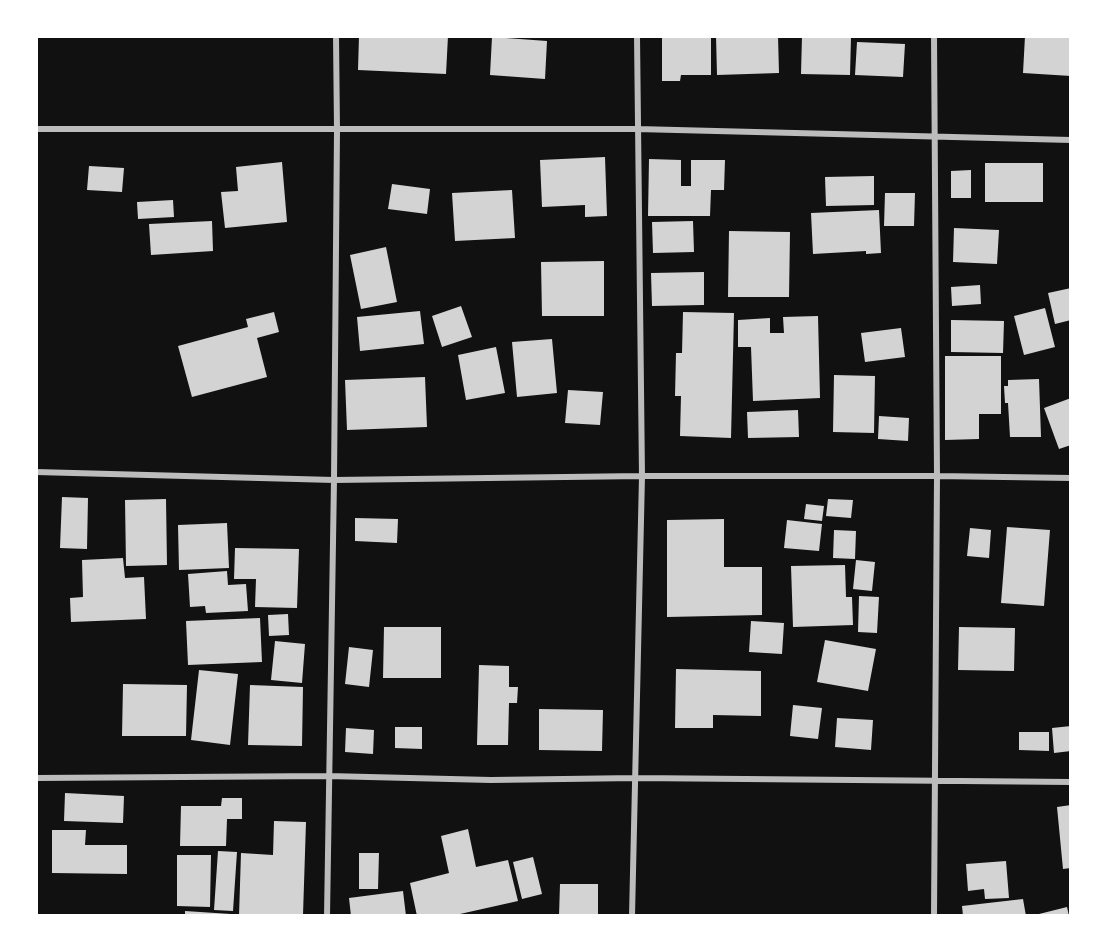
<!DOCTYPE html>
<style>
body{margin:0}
#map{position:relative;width:1107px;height:952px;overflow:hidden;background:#111;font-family:"Fira Sans",sans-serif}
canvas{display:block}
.frame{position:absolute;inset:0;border:38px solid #fff;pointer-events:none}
</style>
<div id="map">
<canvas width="1107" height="952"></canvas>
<div class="frame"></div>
</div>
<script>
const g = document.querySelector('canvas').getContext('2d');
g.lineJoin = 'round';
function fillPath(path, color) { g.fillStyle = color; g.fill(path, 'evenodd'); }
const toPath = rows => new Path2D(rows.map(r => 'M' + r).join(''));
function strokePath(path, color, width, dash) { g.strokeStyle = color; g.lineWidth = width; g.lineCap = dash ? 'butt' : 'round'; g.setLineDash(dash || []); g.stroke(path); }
fillPath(toPath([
 [359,36,448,36,446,74,358,70],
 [662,36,711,36,711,75,681,75,680,81,662,81],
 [716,36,778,36,779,73,717,75],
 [802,36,851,37,850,75,801,74],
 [1025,36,1071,36,1071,76,1023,73],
 [492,37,547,41,545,79,490,75],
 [857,42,905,44,903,77,855,75],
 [605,157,607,216,585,217,585,205,542,207,540,160],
 [649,159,681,160,681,186,691,186,691,160,725,160,724,190,711,190,710,216,648,216],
 [282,162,287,222,225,228,221,192,238,191,236,167],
 [985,163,1043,163,1043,202,985,202],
 [89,166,124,168,122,192,87,190],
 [971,170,971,198,951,198,951,171],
 [874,176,874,205,826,206,825,177],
 [392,184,430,189,427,214,388,209],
 [512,190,515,238,455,241,452,193],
 [885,193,915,193,914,226,884,226],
 [173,200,174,217,138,219,137,202],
 [879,210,881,253,866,254,866,251,813,254,811,213],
 [212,221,213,251,151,255,149,224],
 [693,221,694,252,653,253,652,222],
 [954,228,999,230,997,264,953,262],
 [729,231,790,232,789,297,728,297],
 [386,247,397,302,361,309,350,255],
 [604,261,604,316,542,316,541,262],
 [704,272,704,305,652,306,651,273],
 [980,285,981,304,952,306,951,287],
 [1071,288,1071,320,1055,324,1048,293],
 [461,306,472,337,442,347,432,316],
 [1045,308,1055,347,1024,355,1014,316],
 [420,311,424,344,360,351,357,317],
 [274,312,279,332,257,338,267,377,192,397,178,346,248,327,246,319],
 [683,312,734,313,731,438,680,436,681,396,675,396,676,353,682,353],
 [818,316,820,398,753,401,751,347,738,347,738,320,770,318,770,333,784,333,783,317],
 [951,320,1004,321,1003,353,951,352],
 [901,328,905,357,865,362,861,333],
 [552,339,557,393,517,397,512,342],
 [496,347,505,393,466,400,458,355],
 [945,356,1001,356,1001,414,979,414,979,439,945,440],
 [834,375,875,376,874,433,833,432],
 [425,377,427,427,347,430,345,380],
 [1039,379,1041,437,1010,437,1008,403,1005,403,1004,386,1008,386,1008,380],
 [568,390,603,392,600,425,565,423],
 [1071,398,1071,445,1059,449,1044,408],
 [798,410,799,437,748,438,747,412],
 [879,416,909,418,908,441,878,439],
 [62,497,88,498,87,549,60,548],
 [166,499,167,565,126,566,125,500],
 [828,499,853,500,851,518,826,516],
 [806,504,824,506,822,521,804,519],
 [355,518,398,519,397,543,355,541],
 [724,519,724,567,762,567,762,615,667,617,667,520],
 [787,520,822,524,819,551,784,548],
 [227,523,229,568,179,570,178,525],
 [1007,527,1050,530,1044,606,1001,603],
 [970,528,991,530,989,558,967,556],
 [834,530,856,531,855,559,833,558],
 [235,548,299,549,297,608,255,607,256,579,234,579],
 [123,558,125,578,144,577,146,619,71,622,70,598,83,597,82,560],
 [856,560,875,562,872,591,853,589],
 [845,565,846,597,852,597,853,625,793,627,791,566],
 [227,571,228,585,246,584,248,611,206,613,205,606,190,607,188,574],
 [859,596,879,597,877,633,858,632],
 [288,614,289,635,269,636,268,615],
 [260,618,262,662,188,665,186,621],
 [751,621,784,623,782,654,749,652],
 [384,627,441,627,441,678,383,678],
 [959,627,1015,628,1014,671,958,670],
 [825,640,876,649,868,691,817,682],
 [275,641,305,644,302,683,271,680],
 [349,647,373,650,369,687,345,684],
 [479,665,509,666,509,687,518,687,517,703,509,703,508,745,477,745],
 [676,669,761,671,761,716,713,715,713,728,675,728],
 [199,670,238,674,230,745,191,740],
 [123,684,187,685,186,736,122,736],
 [250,685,303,687,302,746,248,745],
 [793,705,822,708,818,739,790,736],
 [539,709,603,710,602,751,539,750],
 [837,718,873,720,871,750,835,747],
 [1071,726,1071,751,1054,753,1052,728],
 [395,727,422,727,422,749,395,748],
 [346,728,374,730,373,754,345,752],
 [1019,732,1049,732,1049,751,1019,750],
 [65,793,124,796,123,823,64,821],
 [222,798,242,798,242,819,227,819,226,846,180,846,181,806,221,806],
 [1071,805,1071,868,1063,869,1057,807],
 [274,821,306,822,303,915,264,914,264,916,239,916,241,853,273,855],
 [468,829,476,867,508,860,518,901,451,916,417,916,410,883,449,873,441,836],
 [52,830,86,830,85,845,127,845,127,874,52,873],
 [218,851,237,852,233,911,214,910],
 [359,853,379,853,378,889,359,889],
 [177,855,211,855,210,907,177,906],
 [533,857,542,894,522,899,513,862],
 [1006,861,1009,898,985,899,984,889,968,891,966,864],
 [560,884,598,884,598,916,559,916],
 [403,891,406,916,351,916,349,898],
 [1023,899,1026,916,963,916,962,906],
 [1067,907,1069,916,1040,916,1039,914],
 [185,911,231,914,230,916,185,916]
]), '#d3d3d3');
strokePath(toPath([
 [934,36,937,476,934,916],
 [36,129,637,129,1071,140],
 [36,472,334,480,642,476,937,476,1071,478],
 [36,778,328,776,491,780,636,778,1071,782],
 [327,916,334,480,337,130,336,36],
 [632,916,642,476,637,36]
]), '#bcbcbc', 6);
</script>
